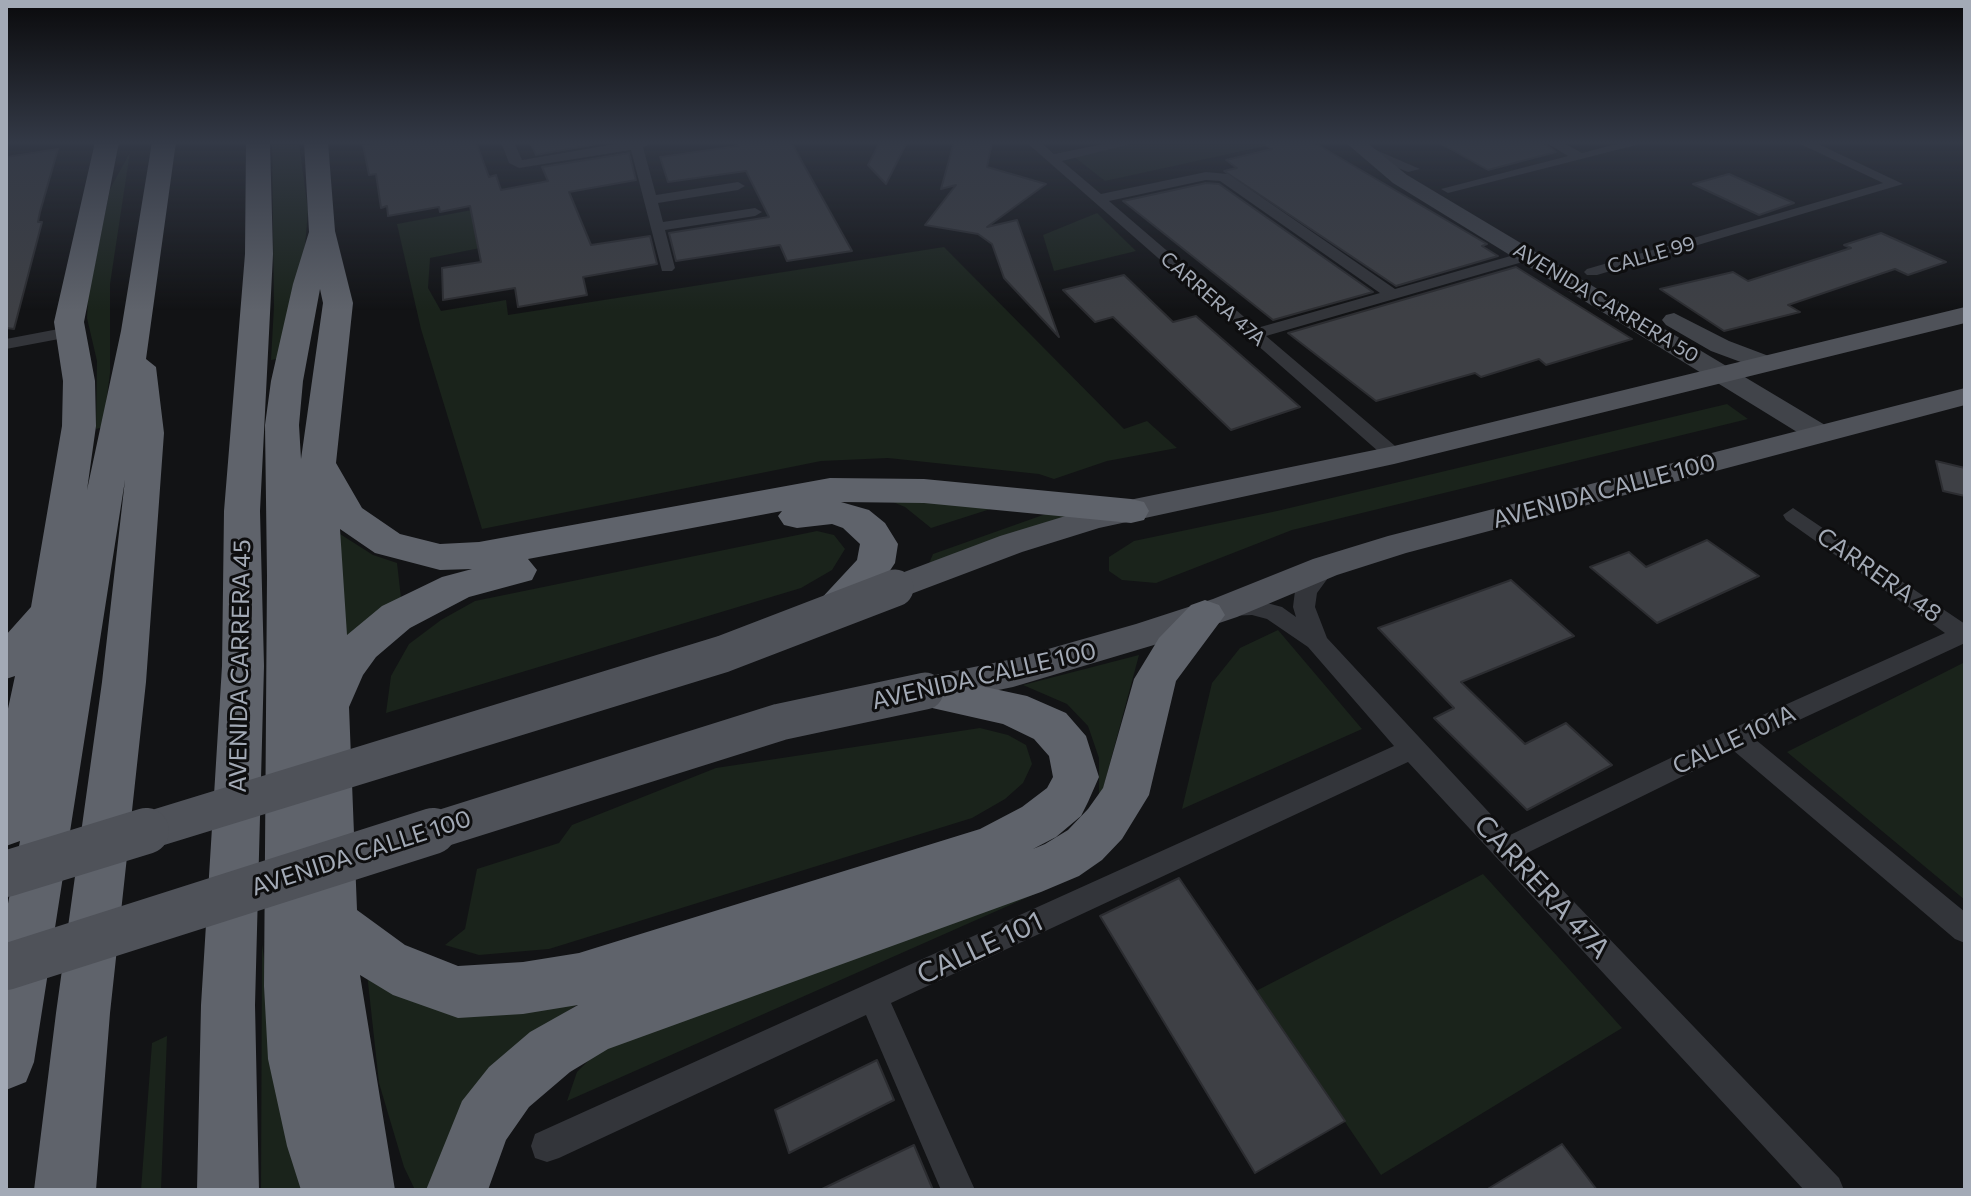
<!DOCTYPE html>
<style>
body{margin:0}
#map{position:relative;width:1971px;height:1196px;overflow:hidden;background:#121315;font-family:Commissioner,sans-serif}
canvas{display:block}
.frame{position:absolute;inset:0;border:8px solid #a3aab6;pointer-events:none}
</style>
<div id="map">
<canvas width="1971" height="1196"></canvas>
<div class="frame"></div>
</div>
<script>
const g = document.querySelector('canvas').getContext('2d');
g.lineJoin = 'round';
function fillPath(path, color) { g.fillStyle = color; g.fill(path, 'evenodd'); }
const toPath = rows => new Path2D(rows.map(r => 'M' + r).join(''));
function strokePath(path, color, width, dash) { g.strokeStyle = color; g.lineWidth = width; g.lineCap = dash ? 'butt' : 'round'; g.setLineDash(dash || []); g.stroke(path); }
function label(font, color, halo, rows, align = 'center') {
  g.font = font + ' Commissioner,sans-serif'; g.lineWidth = 6; g.setLineDash([]); g.textBaseline = 'middle'; g.strokeStyle = halo; g.fillStyle = color; for (const [text, x, y, turn = 0] of rows) {
    g.save(); g.translate(x, y); g.rotate((+turn || 0) * Math.PI / 180); g.textAlign = isNaN(turn) ? turn : align; if (halo) g.strokeText(text, 0, 0); g.fillText(text, 0, 0); g.restore();
  }
}
fillPath(toPath([
 [272,142,299,142,308,211,305,246,281,358,271,360,274,306],
 [1140,142,1284,142,1105,181,1073,156],
 [130,152,110,284,110,373,103,427,96,429,97,361,87,318,88,297,110,189],
 [504,204,490,246,430,258,428,288,441,311,506,300,508,315,944,247,1124,429,1147,421,1177,448,1107,461,1054,479,1039,474,888,458,821,461,482,529,421,329,397,224],
 [1097,213,1136,251,1054,271,1043,235],
 [1727,404,1748,419,1292,530,1156,583,1122,580,1109,571,1109,557,1134,541,1277,511],
 [876,495,1003,505,931,528,905,507],
 [1057,510,1095,513,928,566,933,554],
 [817,531,834,535,845,549,832,570,801,588,386,713,391,676,409,644,441,620,475,601],
 [340,534,373,555,397,563,401,598,345,642],
 [1278,630,1362,729,1182,809,1212,683,1240,648],
 [1139,655,1099,804,1099,758,1088,726,1067,704,1023,685],
 [1965,662,1965,900,1787,752],
 [980,728,1008,735,1026,745,1032,764,1023,783,1005,799,972,818,549,949,479,955,445,945,465,929,477,869,559,843,572,825,716,768],
 [1483,874,1622,1028,1381,1175,1256,991],
 [1053,886,567,1101,577,1072,597,1052],
 [262,944,277,1050,312,1190,261,1190],
 [366,964,586,999,532,1034,434,1190,415,1190,404,1167,379,1083],
 [167,1036,161,1190,141,1190,152,1043]
]), '#1a231b');
const building = toPath([
 [378,142,476,142,489,177,496,175,501,190,548,181,542,167,629,153,636,180,569,192,591,245,650,236,657,264,583,277,587,295,518,307,515,288,443,300,442,268,481,262,470,206,440,212,439,207,388,216,387,206,381,208,376,174,369,175,363,145,378,142],
 [530,142,607,142,536,155,530,142],
 [736,142,791,142,852,251,787,261,780,245,676,261,669,233,769,217,746,171,668,182,660,157,738,146,736,142],
 [880,142,907,142,886,184,868,165,880,142],
 [954,142,992,142,987,167,1046,184,987,227,1017,220,1059,337,1004,278,992,244,978,234,925,225,956,185,941,189,954,142],
 [1261,142,1313,142,1487,244,1482,246,1498,256,1396,286,1224,171,1237,168,1226,160,1272,149,1261,142],
 [1438,142,1542,142,1556,152,1488,170,1438,142],
 [58,149,40,212,38,222,42,222,14,329,6,328,6,157,58,149],
 [1729,174,1794,203,1759,215,1693,184,1729,174],
 [1206,183,1219,184,1373,292,1273,320,1123,201,1206,183],
 [1881,233,1946,262,1908,275,1895,269,1788,305,1800,312,1724,331,1660,289,1733,272,1748,281,1851,248,1844,245,1881,233],
 [1516,267,1632,339,1546,365,1539,359,1481,377,1475,373,1376,401,1288,333,1516,267],
 [1124,275,1173,322,1196,316,1300,407,1231,430,1113,317,1095,322,1063,290,1124,275],
 [1936,461,1965,468,1965,496,1943,491,1936,461],
 [1707,540,1759,576,1657,623,1590,567,1629,552,1646,567,1707,540],
 [1511,580,1574,636,1461,682,1525,744,1566,723,1612,765,1527,810,1434,718,1454,708,1378,628,1511,580],
 [1179,878,1345,1121,1255,1173,1100,916,1179,878],
 [877,1060,894,1100,789,1153,775,1110,877,1060],
 [1562,1144,1597,1190,1486,1190,1562,1144],
 [914,1145,933,1190,820,1190,914,1145]
]);
fillPath(building, '#3e4045');
strokePath(building, '#2c2d31', 2);
fillPath(toPath([
 [501,142,514,142,522,160,627,142,656,142,643,147,656,195,738,182,745,186,738,190,658,203,663,222,755,208,762,212,755,216,665,230,675,268,672,271,662,271,631,150,519,168,509,163,501,142],
 [1026,142,1040,142,1054,154,1113,142,1139,142,1062,161,1101,194,1206,172,1228,174,1395,289,1528,251,1536,256,1533,259,1266,336,1401,451,1404,455,1394,461,1387,459,1026,142],
 [1206,180,1220,181,1380,293,1257,328,1109,201,1206,180],
 [1545,142,1562,142,1582,153,1624,142,1648,142,1448,193,1441,189,1568,156,1545,142],
 [1796,142,1814,142,1903,184,1597,275,1587,275,1584,272,1587,269,1883,183,1796,142],
 [1357,146,1367,146,1420,169,1408,172,1357,152,1357,146],
 [69,327,77,332,75,336,6,349,6,339,69,327],
 [1793,508,1965,624,1965,643,1756,740,1965,912,1965,943,1955,939,1734,751,1527,853,1839,1178,1844,1190,1804,1190,1408,762,891,1003,975,1190,941,1190,866,1015,559,1158,547,1162,535,1158,531,1146,535,1134,1394,746,1308,647,1267,619,1252,615,1228,616,1220,614,1217,608,1220,602,1228,600,1252,599,1282,607,1296,617,1293,607,1295,591,1317,562,1325,560,1333,562,1336,567,1317,593,1315,607,1327,638,1510,835,1727,731,1945,633,1786,520,1783,515,1793,508]
]), '#33353a');
fillPath(toPath([
 [1345,142,1366,142,1407,175,1830,428,1834,434,1830,440,1820,442,1810,440,1393,183,1345,142],
 [1674,313,1729,341,1774,358,1778,363,1774,368,1765,371,1711,351,1666,325,1662,320,1666,315,1674,313]
]), '#41444a');
fillPath(toPath([
 [1965,307,1965,323,1394,464,1099,528,1022,552,895,600,883,596,878,588,883,580,1000,536,1095,507,1394,446,1965,307],
 [1965,388,1965,405,1406,553,1337,575,1237,617,1154,645,1013,687,925,705,912,701,907,691,912,681,925,677,1013,659,1136,624,1213,599,1313,559,1388,536,1965,388]
]), '#4f5259');
fillPath(toPath([
 [95,142,119,142,84,322,95,381,96,426,87,490,121,331,152,142,176,142,146,359,156,367,164,433,146,682,110,1013,96,1190,34,1190,56,1013,102,682,125,480,34,1062,26,1082,6,1090,6,914,20,841,6,846,6,718,15,676,6,679,6,635,31,607,62,426,63,381,54,322,95,142],
 [246,142,270,142,273,254,260,511,264,666,255,1005,259,1190,197,1190,201,1005,222,666,224,511,245,254,246,142],
 [304,142,328,142,335,231,353,303,336,463,362,508,400,534,440,544,479,542,830,478,924,479,1131,499,1144,502,1149,511,1144,520,1131,523,924,503,841,502,869,510,885,523,898,544,895,563,873,596,845,623,831,628,817,623,811,613,817,603,857,560,860,544,843,528,832,524,797,528,784,525,778,516,782,511,528,559,537,570,532,580,469,597,410,628,376,657,363,675,349,707,357,910,405,945,458,966,523,962,579,953,980,829,1022,807,1047,788,1053,777,1049,756,1034,739,1003,724,910,703,903,691,910,679,925,674,1027,696,1066,713,1086,736,1099,777,1088,802,1081,816,1056,837,1033,849,1045,844,1068,830,1088,809,1103,788,1134,679,1159,638,1191,605,1205,600,1219,605,1225,615,1176,681,1149,795,1122,839,1102,860,1079,876,1041,892,608,1049,570,1072,529,1107,506,1140,488,1190,426,1190,462,1101,489,1067,530,1032,578,1005,523,1014,458,1018,393,995,360,975,395,1190,301,1190,287,1146,268,1059,264,986,267,576,265,425,271,381,293,284,309,232,304,142],
 [320,289,323,303,301,459,299,425,303,381,320,289],
 [340,529,375,553,440,570,472,569,442,577,382,606,347,635,340,529]
]), '#5f636b');
strokePath(toPath([
 [140,833,723,654,895,588],
 [427,833,780,722,925,691]
]), '#4f5259', 37);
strokePath(toPath([
 [6,874,146,831],
 [6,967,433,831]
]), '#4f5259', 46);
const sky = g.createLinearGradient(0, 0, 0, 310);
sky.addColorStop(0, '#0a0a0c');
sky.addColorStop(0.46, '#333946');
sky.addColorStop(1, '#33394600');
g.fillStyle = sky;
g.fillRect(0, 0, 1971, 310);
label('20px', '#a3aab6', '#0e0e0f', [
 ["CALLE 99",1651,255,-16],
 ["CARRERA 47A",1213,299,41],
 ["AVENIDA CARRERA 50",1606,303,31]
]);
label('24px', '#a3aab6', '#0e0e0f', [
 ["AVENIDA CALLE 100",1604,491,-15],
 ["CARRERA 48",1879,575,35],
 ["AVENIDA CARRERA 45",240,666,-89],
 ["AVENIDA CALLE 100",984,676,-13],
 ["CALLE 101A",1734,740,-25],
 ["AVENIDA CALLE 100",361,853,-18]
]);
label('28px', '#a3aab6', '#0e0e0f', [
 ["CARRERA 47A",1542,887,47],
 ["CALLE 101",980,948,-25]
]);
</script>
